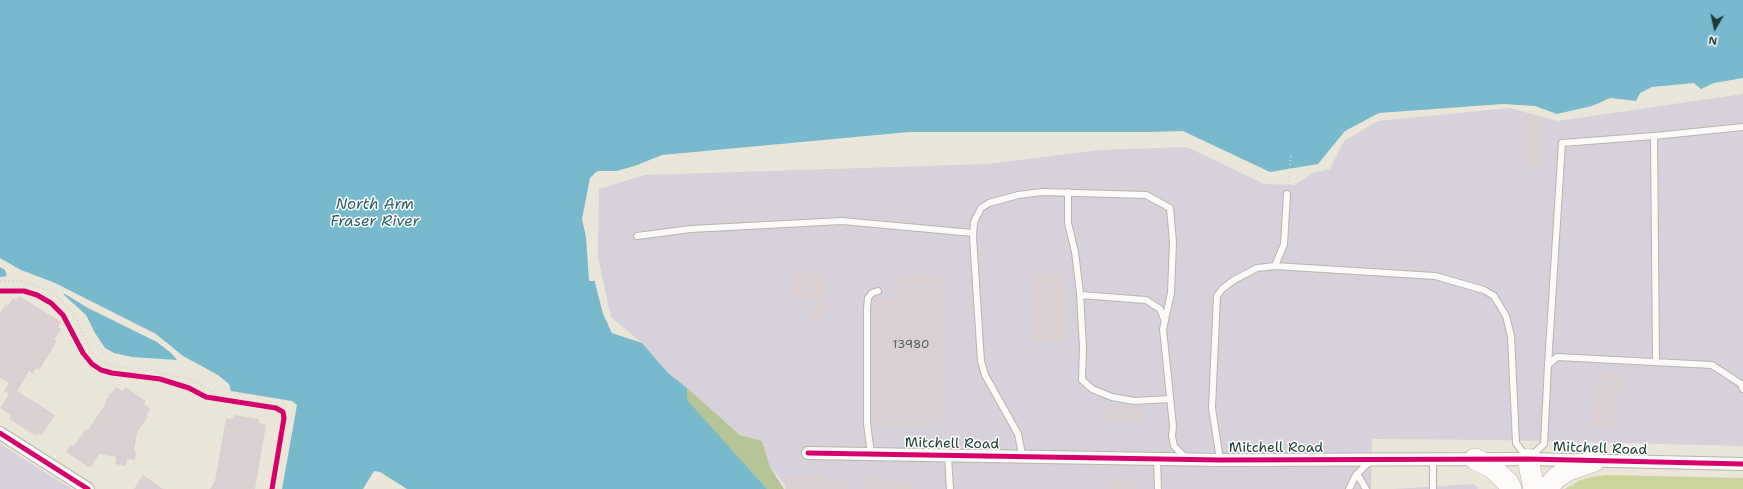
<!DOCTYPE html>
<style>
body{margin:0}
#map{position:relative;width:1743px;height:489px;overflow:hidden;background:#eae6d9;font-family:"Shantell Sans",sans-serif}
canvas{display:block}
.north{position:absolute;left:1695px;top:8px;width:40px;height:40px;-webkit-text-stroke:3px #fff;paint-order:stroke;rotate:189deg;font-size:11px;font-weight:700;line-height:16px;text-align:center;color:#1f3d34}
.north::after{content:'';display:block;margin:auto;width:14px;height:18px;background:#1f3d34;clip-path:polygon(50% 0,100% 100%,50% 72%,0 100%)}
</style>
<div id="map">
<canvas width="1743" height="489"></canvas>
<div class="north">N</div>
</div>
<script>
const g = document.querySelector('canvas').getContext('2d');
g.lineJoin = 'round';
function fillPath(path, color) { g.fillStyle = color; g.fill(path, 'evenodd'); }
const toPath = rows => new Path2D(rows.map(r => 'M' + r).join(''));
function strokePath(path, color, width, dash) { g.strokeStyle = color; g.lineWidth = width; g.lineCap = dash ? 'butt' : 'round'; g.setLineDash(dash || []); g.stroke(path); }
function label(font, color, halo, rows, align = 'center') {
  g.font = font + ' "Shantell Sans",sans-serif'; g.lineWidth = 3; g.setLineDash([]); g.textBaseline = 'middle'; g.strokeStyle = halo; g.fillStyle = color; for (const [text, x, y, turn = 0] of rows) {
    g.save(); g.translate(x, y); g.rotate((+turn || 0) * Math.PI / 180); g.textAlign = isNaN(turn) ? turn : align; if (halo) g.strokeText(text, 0, 0); g.fillText(text, 0, 0); g.restore();
  }
}
fillPath(toPath([
 [1743,94,1743,446,1498,440,1372,439,1371,489,789,489,770,467,762,441,741,435,668,373,642,343,611,317,598,257,599,189,645,175,987,164,1100,150,1187,147,1264,184,1295,185,1313,173,1330,169,1344,141,1378,121,1509,108,1558,121],
 [0,444,72,489,0,489],
 [1474,484,1478,489,1393,489]
]), '#d6d1da');
fillPath(toPath([
 [1607,475,1743,478,1743,489,1565,489,1581,480,1592,477]
]), '#cbd49b');
fillPath(toPath([
 [687,388,740,435,762,441,770,467,784,489,767,489,686,400]
]), '#b6c595');
fillPath(toPath([
 [0,0,1743,0,1743,78,1714,83,1701,89,1694,83,1652,87,1640,93,1636,101,1610,98,1592,106,1557,114,1535,106,1503,104,1379,113,1345,131,1318,164,1270,172,1183,131,1147,132,909,132,662,155,642,163,618,176,599,180,592,187,588,224,592,271,603,314,612,333,642,343,668,373,687,388,687,400,767,489,396,489,389,484,369,489,275,489,289,412,280,404,233,396,226,388,211,378,180,365,108,354,76,308,58,291,38,279,15,275,0,277]
]), '#79b9cd');
fillPath(toPath([
 [644,163,647,163,618,178,600,182,594,188,590,224,592,264,595,277,594,281,589,281,586,237,582,219,590,178,596,172,599,171,617,171],
 [0,258,21,270,55,283,156,334,183,356,218,375,229,384,231,391,292,401,297,405,282,489,273,489,287,413,279,406,232,398,227,392,227,390,210,380,180,367,124,361,107,355,97,346,77,312,67,300,51,288,37,281,7,277,5,270,0,267],
 [63,294,65,294,88,308,157,342,171,353,177,360,132,357,114,353,105,348,95,333,86,315],
 [374,471,380,472,407,489,393,489,388,486,375,489,363,489]
]), '#eae6d9');
fillPath(toPath([
 [1523,116,1541,116,1541,168,1523,168],
 [791,273,826,273,826,299,822,299,831,307,816,322,807,314,822,299,791,298],
 [1031,274,1065,274,1066,341,1031,341],
 [898,275,942,275,943,425,873,426,872,300,898,299],
 [19,296,61,322,58,327,61,329,54,340,57,341,39,370,36,368,33,374,29,371,17,391,55,415,41,436,38,433,36,436,9,419,11,415,0,408,9,394,4,391,9,383,0,378,0,313,6,304,8,306,13,298,16,301],
 [1600,370,1622,374,1613,430,1591,427],
 [116,387,123,391,125,387,146,401,144,404,151,409,146,415,148,416,137,433,134,451,136,451,135,460,127,459,126,466,115,464,116,457,99,454,90,468,66,452,71,444,74,446,86,429,88,430,106,403,105,402,110,393,112,393],
 [1104,406,1141,406,1142,422,1104,422],
 [234,415,259,419,259,423,266,425,255,489,210,489,215,481,226,418,233,419],
 [143,475,163,489,134,489],
 [786,476,824,476,824,480,848,480,848,489,785,489],
 [866,477,911,483,911,489,866,489],
 [1107,479,1136,479,1136,489,1107,489]
]), '#dad0d2');
const lane = toPath([
 [1654,136,1743,127],
 [1068,192,1068,223,1075,252,1080,293,1083,348,1082,380,1092,389,1112,397,1134,401,1170,399],
 [637,236,691,229,842,221,973,233],
 [1275,266,1284,244,1287,194],
 [1080,295,1146,300,1160,309,1165,321],
 [1548,365,1562,143,1654,136,1656,362],
 [871,454,867,423,867,309,868,298,872,293,878,291],
 [948,456,950,489],
 [1020,457,1021,449,1018,434,985,375,981,361,973,237,974,222,981,208,989,203,1018,195,1042,192,1146,195,1170,208,1173,242,1171,293,1163,329,1173,426,1172,436,1174,446,1187,459],
 [1157,459,1158,489],
 [1220,460,1212,408,1217,296,1222,289,1234,280,1257,268,1275,266,1435,276,1484,290,1494,296,1506,316,1511,336,1516,443,1528,459,1544,444,1548,365,1557,357,1712,365,1741,384,1743,389],
 [1357,474,1366,489],
 [1349,489,1356,475,1367,464,1371,462],
 [1433,489,1433,460]
]);
const street = toPath([
 [0,433,88,489],
 [808,453,1220,460,1528,459,1743,464]
]);
const highway = toPath([
 [1475,459,1493,468,1508,483,1511,489],
 [1528,459,1534,489],
 [1546,489,1556,478,1568,470,1594,461]
]);
strokePath(lane, '#b5b6ad', 8);
strokePath(street, '#b5b6ad', 14);
strokePath(highway, '#b5b6ad', 22);
strokePath(toPath([
 [1288,185,1291,154],
 [0,281,20,281,39,286,52,293,65,303,75,316,90,350,99,361,110,366,151,370,189,379,210,390,219,398]
]), '#d4d5d0', 2, [1, 3]);
strokePath(lane, '#fcfbf9', 6);
strokePath(street, '#fcfbf9', 12);
strokePath(highway, '#fcfbf9', 21);
strokePath(toPath([
 [0,291,24,291,37,295,51,303,63,315,83,353,92,364,101,370,112,373,160,379,189,388,206,397,276,408,283,412,284,418,272,489],
 [0,433,88,489],
 [808,453,1220,460,1528,459,1743,464]
]), '#d6006c', 5);
label('12px', '#4e625c', null, [
 ["13980",911,345]
]);
label('14px', '#1f3d34', '#fff', [
 ["Mitchell Road",952,444,1],
 ["Mitchell Road",1276,448],
 ["Mitchell Road",1600,449,2]
]);
label('italic 15px', '#2e6268', '#fff', [
 ["North Arm",375,205],
 ["Fraser River",375,222]
]);
</script>
